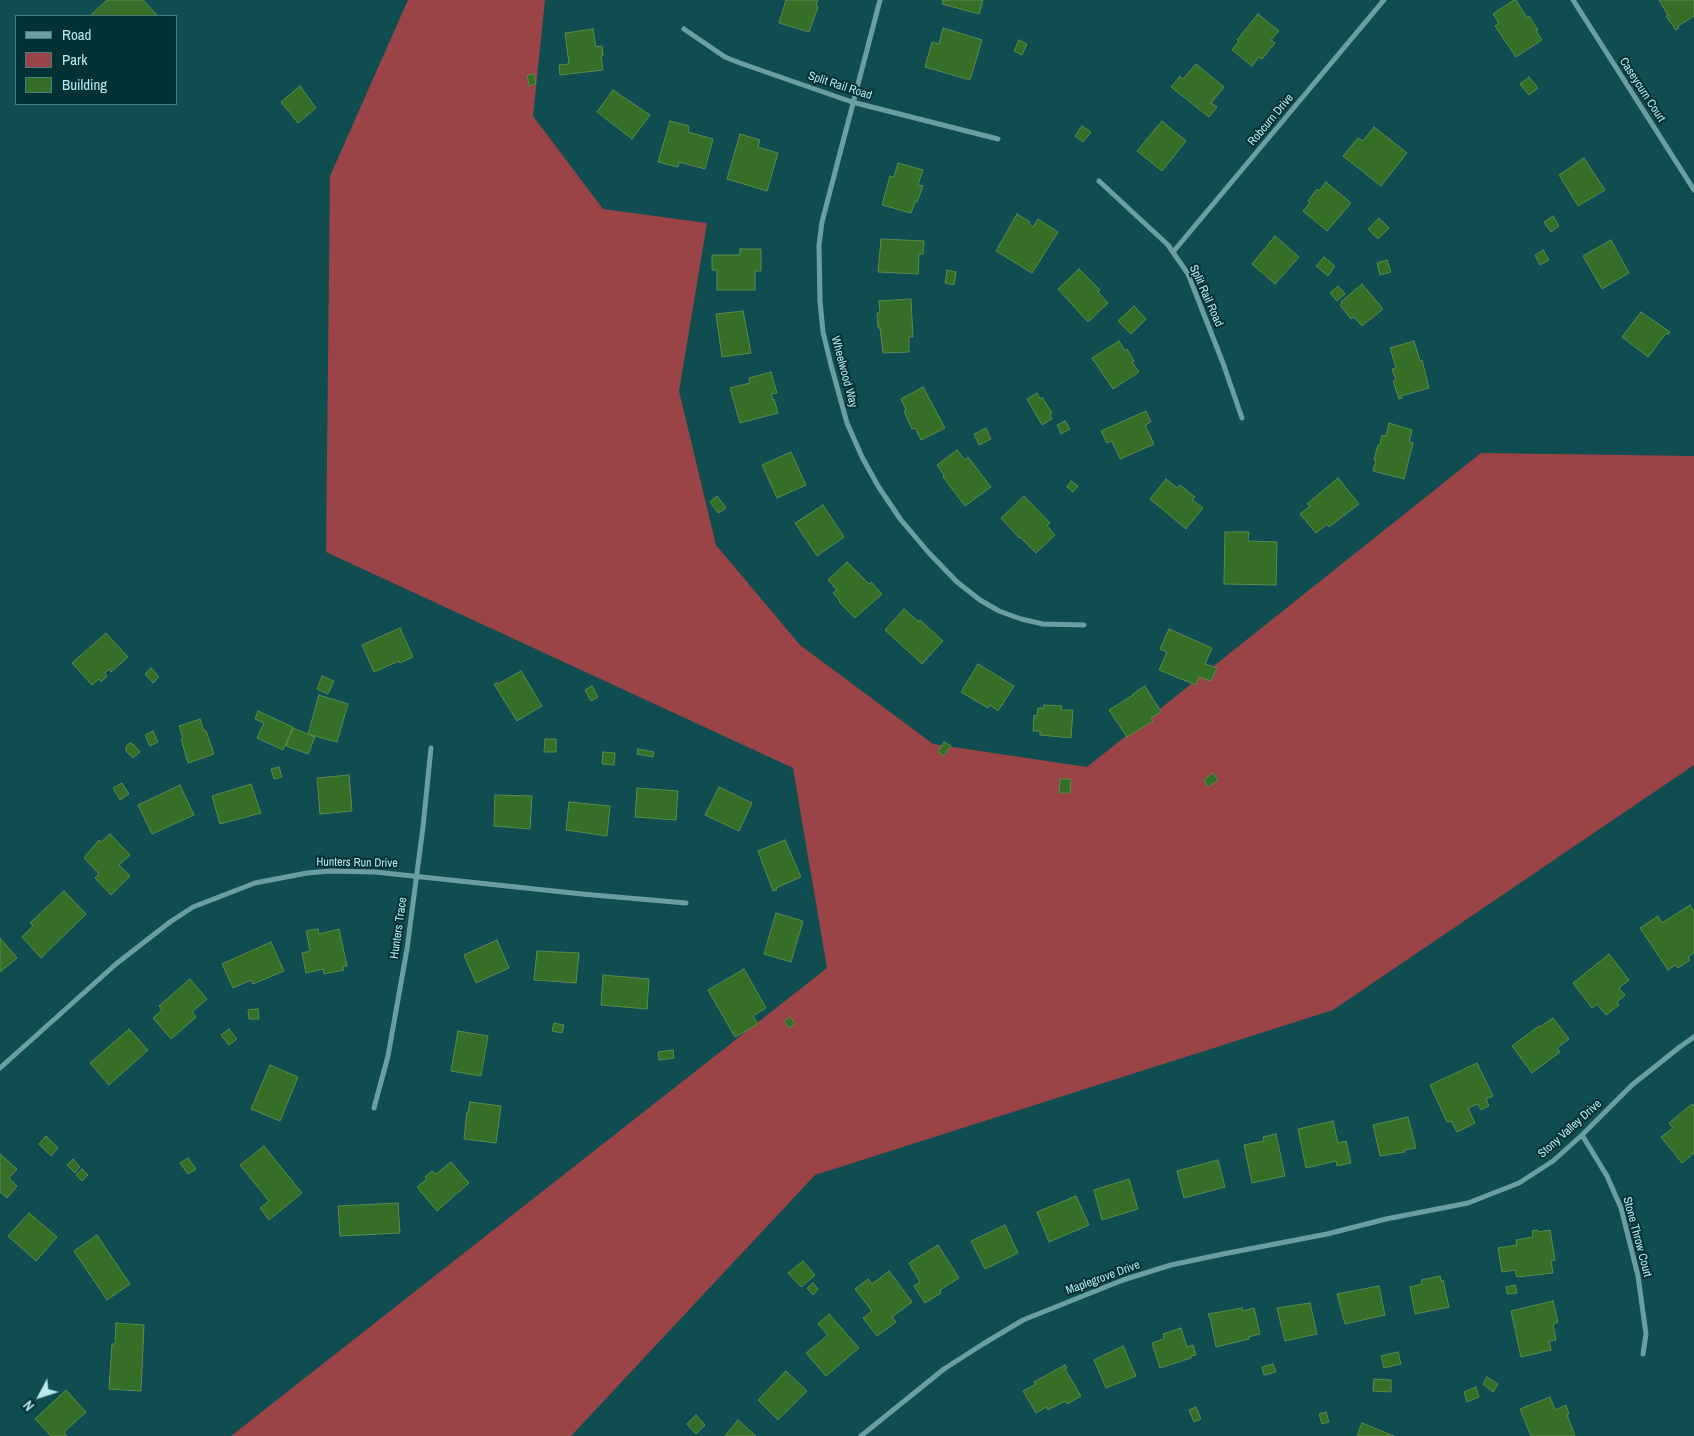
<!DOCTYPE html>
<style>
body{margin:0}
#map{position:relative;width:1694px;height:1436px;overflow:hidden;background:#104d50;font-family:"Archivo Narrow",sans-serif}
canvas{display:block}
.legend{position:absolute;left:15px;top:15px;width:162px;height:90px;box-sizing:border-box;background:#003134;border:1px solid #4a7b7e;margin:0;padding:6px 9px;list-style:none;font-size:15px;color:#b9e9ec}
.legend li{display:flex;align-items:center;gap:10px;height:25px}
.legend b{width:25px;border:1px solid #4a7b7e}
.north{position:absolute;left:15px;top:1371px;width:50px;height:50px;-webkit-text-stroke:4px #003134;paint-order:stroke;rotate:230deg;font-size:14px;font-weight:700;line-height:20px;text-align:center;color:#b9e9ec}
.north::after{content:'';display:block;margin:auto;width:18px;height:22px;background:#b9e9ec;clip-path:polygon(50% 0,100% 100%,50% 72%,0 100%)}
</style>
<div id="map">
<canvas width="1694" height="1436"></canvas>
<ul class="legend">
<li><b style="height:6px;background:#6b9ea1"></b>Road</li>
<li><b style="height:14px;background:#9a4447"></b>Park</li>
<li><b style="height:14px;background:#356f27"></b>Building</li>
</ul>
<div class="north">N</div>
</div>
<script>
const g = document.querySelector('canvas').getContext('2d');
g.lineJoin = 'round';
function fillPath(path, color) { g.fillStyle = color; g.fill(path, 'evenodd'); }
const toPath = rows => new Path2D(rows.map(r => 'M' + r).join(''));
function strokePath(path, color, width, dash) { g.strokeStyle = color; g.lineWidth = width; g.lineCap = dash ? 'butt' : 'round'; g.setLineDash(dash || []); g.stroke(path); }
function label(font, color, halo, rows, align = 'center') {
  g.font = font + ' "Archivo Narrow",sans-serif'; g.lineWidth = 4; g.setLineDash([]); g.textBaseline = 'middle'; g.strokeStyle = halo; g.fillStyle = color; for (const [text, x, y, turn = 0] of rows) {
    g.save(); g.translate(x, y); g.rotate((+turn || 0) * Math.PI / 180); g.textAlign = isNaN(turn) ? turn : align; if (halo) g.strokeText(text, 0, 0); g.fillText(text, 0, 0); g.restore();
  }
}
fillPath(toPath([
 [408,0,545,0,533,116,603,209,707,223,679,391,716,545,800,645,933,744,1087,767,1481,453,1694,456,1694,765,1333,1010,815,1175,571,1436,231,1436,827,968,793,768,326,552,330,176]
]), '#9a4447');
const building = toPath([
 [107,0,143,0,158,16,90,16,107,0],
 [786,0,818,0,816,6,818,7,809,32,779,23,786,0],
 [943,0,983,0,979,14,942,4,943,0],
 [1514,0,1516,0,1527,18,1529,16,1538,30,1536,31,1542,40,1516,57,1495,26,1499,23,1493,14,1514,0],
 [1659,0,1694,0,1694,16,1678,26,1679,28,1676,30,1666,16,1668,15,1659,0],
 [1258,14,1279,31,1271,40,1275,43,1262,59,1259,57,1252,66,1232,50,1239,41,1237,40,1258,14],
 [943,28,982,40,970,80,925,67,932,42,939,44,943,28],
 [593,29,596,47,602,46,603,56,601,56,603,70,560,75,559,65,569,64,565,33,593,29],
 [1019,40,1027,44,1022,55,1014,51,1019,40],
 [1196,64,1224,87,1211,103,1217,107,1209,117,1171,87,1180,76,1183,79,1196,64],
 [534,74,536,84,529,86,527,75,534,74],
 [1529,77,1538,88,1529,95,1520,84,1529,77],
 [300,86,316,108,298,123,281,102,300,86],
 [613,90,650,115,632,139,597,112,613,90],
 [670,121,689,126,688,132,713,139,705,169,679,162,678,167,658,162,670,121],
 [1162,121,1186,141,1162,171,1137,151,1162,121],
 [1082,126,1091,132,1083,142,1075,136,1082,126],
 [1374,127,1407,153,1381,186,1343,156,1358,138,1363,141,1374,127],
 [740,134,760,140,758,147,778,153,767,191,727,179,740,134],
 [1584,158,1605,190,1578,206,1559,175,1584,158],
 [898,163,923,170,918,185,923,186,917,202,915,202,911,213,882,205,890,176,894,177,898,163],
 [1326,182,1351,203,1327,231,1303,211,1310,203,1308,201,1317,189,1319,191,1326,182],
 [1017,214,1030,222,1029,224,1033,227,1038,219,1058,232,1032,273,996,251,1017,214],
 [1553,216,1559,226,1551,232,1544,222,1553,216],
 [1379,218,1389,228,1378,239,1368,229,1379,218],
 [1275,236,1299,257,1275,284,1252,264,1275,236],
 [881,239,924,241,923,254,919,254,918,274,878,272,881,239],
 [1611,240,1629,273,1602,289,1583,256,1611,240],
 [740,249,761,249,761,271,755,271,755,290,717,290,717,270,712,270,712,255,740,255,740,249],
 [1543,250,1549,260,1540,265,1535,255,1543,250],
 [1324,257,1335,266,1328,276,1316,266,1324,257],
 [1387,260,1391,272,1380,275,1377,263,1387,260],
 [1079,269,1100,290,1098,292,1108,303,1088,322,1058,289,1079,269],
 [947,270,956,272,954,285,945,283,947,270],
 [1362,284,1383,309,1362,326,1354,317,1351,319,1340,305,1342,303,1341,302,1362,284],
 [1338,286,1345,294,1337,301,1330,293,1338,286],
 [911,299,913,337,909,337,909,352,883,353,880,328,878,328,877,313,880,313,879,301,911,299],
 [1134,306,1146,319,1131,334,1118,321,1134,306],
 [743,311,751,353,722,357,716,314,743,311],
 [1641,312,1670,332,1668,335,1666,333,1648,357,1622,337,1641,312],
 [1119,341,1125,351,1127,349,1134,361,1132,362,1139,372,1113,389,1092,358,1119,341],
 [1414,341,1420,361,1422,360,1429,388,1401,396,1402,398,1399,399,1393,381,1396,380,1392,369,1396,368,1390,348,1414,341],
 [771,372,777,393,771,394,773,400,774,399,778,413,740,423,730,388,750,383,749,378,771,372],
 [923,387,945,428,921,440,915,428,912,429,904,411,906,410,901,399,923,387],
 [1037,393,1040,399,1042,397,1052,413,1050,415,1052,419,1042,425,1027,399,1037,393],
 [1146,411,1151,422,1145,425,1154,444,1120,459,1112,441,1107,443,1101,431,1146,411],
 [1065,421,1070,429,1061,434,1057,425,1065,421],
 [1389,423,1412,430,1409,442,1413,443,1404,479,1373,471,1376,460,1374,460,1378,445,1380,445,1382,435,1386,436,1389,423],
 [986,428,991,439,979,445,974,434,986,428],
 [957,450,965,460,968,457,991,487,965,506,943,477,944,475,937,465,957,450],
 [791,452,806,485,777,498,762,465,791,452],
 [1338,478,1359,504,1329,527,1327,524,1316,533,1300,514,1310,506,1307,504,1338,478],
 [1166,479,1177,488,1180,485,1195,497,1192,500,1203,508,1186,529,1150,499,1166,479],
 [1071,481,1078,486,1073,492,1067,487,1071,481],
 [717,496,726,508,718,513,710,502,717,496],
 [1024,496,1050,523,1047,526,1055,535,1036,553,1020,537,1019,538,1001,518,1024,496],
 [823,505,844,537,817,556,795,523,823,505],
 [1225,532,1249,532,1248,541,1277,542,1276,585,1224,584,1225,532],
 [847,562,869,584,871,582,882,594,855,618,839,602,840,601,833,593,837,590,828,580,847,562],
 [904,609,919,622,920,620,943,641,922,664,885,630,904,609],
 [400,628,413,657,400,663,399,661,374,672,362,645,400,628],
 [1169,629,1212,648,1205,664,1217,668,1211,681,1199,677,1196,685,1159,670,1167,652,1160,649,1169,629],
 [106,633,128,657,111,672,109,669,105,673,107,676,101,682,99,679,92,685,72,663,106,633],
 [978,664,1014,686,998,711,990,705,988,708,961,692,978,664],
 [151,668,159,677,153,683,145,674,151,668],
 [521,671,542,706,517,721,494,684,497,683,498,684,521,671],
 [322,676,334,681,328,694,317,689,322,676],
 [592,686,598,697,591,701,585,690,592,686],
 [1145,686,1161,712,1151,718,1153,721,1127,737,1109,710,1133,695,1133,694,1145,686],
 [319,695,348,704,337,742,308,734,319,695],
 [1044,705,1062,706,1061,710,1073,710,1071,738,1040,735,1040,731,1033,731,1034,715,1037,716,1038,708,1044,708,1044,705],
 [258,711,293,727,283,750,257,738,264,723,255,719,258,711],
 [200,719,204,731,206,731,214,754,188,763,181,739,183,738,179,726,200,719],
 [293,728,315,737,308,754,286,746,293,728],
 [153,731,158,742,150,746,145,735,153,731],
 [545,739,556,739,556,752,544,752,545,739],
 [944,742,951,746,944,756,938,752,944,742],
 [130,743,134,745,140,752,133,758,126,751,126,746,130,743],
 [638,749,654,752,653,757,637,754,638,749],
 [603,752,615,753,614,765,602,764,603,752],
 [279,767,282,777,274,779,271,769,279,767],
 [1213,773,1218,780,1208,787,1204,780,1213,773],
 [349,775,352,811,320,814,317,778,349,775],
 [1060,779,1071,779,1070,793,1059,793,1060,779],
 [122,783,129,794,120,800,113,788,122,783],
 [251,784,261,813,220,824,212,796,251,784],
 [180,785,194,815,152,834,138,805,180,785],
 [719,787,752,803,739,831,705,815,719,787],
 [637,788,678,791,676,820,635,817,637,788],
 [495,795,532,796,530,829,494,826,495,795],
 [569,802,610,806,607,836,566,830,569,802],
 [110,834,130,855,119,865,130,876,111,895,95,878,99,874,84,858,99,840,101,842,110,834],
 [785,840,801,877,776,888,777,890,773,891,758,851,785,840],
 [64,891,86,914,41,958,22,937,33,926,30,923,64,891],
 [1690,905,1694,912,1694,953,1688,957,1690,960,1678,968,1675,965,1668,970,1640,928,1658,916,1662,923,1690,905],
 [776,913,803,921,791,962,764,954,776,913],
 [318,929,319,934,339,929,347,966,343,966,344,970,324,974,323,969,306,973,302,953,310,951,306,931,318,929],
 [0,938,17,958,0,972,0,938],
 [497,940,509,968,476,983,464,955,497,940],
 [271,942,284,971,253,984,251,980,233,988,222,964,271,942],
 [537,951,579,953,576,983,534,980,537,951],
 [1609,954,1629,980,1619,988,1625,995,1617,1002,1619,1005,1606,1015,1597,1004,1592,1008,1573,983,1609,954],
 [744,969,766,1008,753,1016,758,1024,735,1037,708,990,744,969],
 [603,975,649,979,647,1009,601,1005,603,975],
 [190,979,207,999,192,1012,196,1017,171,1039,153,1018,162,1010,159,1006,190,979],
 [258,1009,259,1019,249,1019,248,1010,258,1009],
 [790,1017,795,1024,789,1028,784,1021,790,1017],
 [1553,1018,1569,1039,1557,1048,1560,1052,1532,1073,1512,1046,1539,1026,1540,1027,1553,1018],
 [554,1023,564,1025,562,1033,552,1031,554,1023],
 [129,1029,148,1050,109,1085,90,1063,129,1029],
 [229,1029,237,1039,229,1045,221,1035,229,1029],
 [458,1031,488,1036,481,1076,451,1071,458,1031],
 [673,1050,674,1058,659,1060,658,1052,673,1050],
 [1477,1063,1493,1096,1486,1099,1489,1106,1481,1110,1478,1104,1468,1108,1475,1123,1457,1132,1451,1121,1447,1122,1430,1085,1477,1063],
 [270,1065,298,1077,280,1121,251,1109,270,1065],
 [470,1102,501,1106,496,1143,464,1139,467,1112,468,1112,470,1102],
 [1692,1104,1694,1106,1694,1153,1682,1163,1661,1137,1673,1128,1669,1123,1692,1104],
 [1408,1117,1416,1148,1404,1150,1405,1152,1380,1156,1373,1125,1408,1117],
 [1333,1121,1338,1143,1346,1141,1351,1163,1337,1166,1336,1161,1306,1168,1298,1129,1333,1121],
 [1276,1134,1285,1176,1252,1183,1244,1145,1264,1141,1263,1137,1276,1134],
 [46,1136,58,1148,51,1156,39,1144,46,1136],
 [264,1146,302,1193,269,1220,260,1208,269,1201,240,1165,264,1146],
 [0,1154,17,1169,9,1178,17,1186,7,1198,0,1192,0,1154],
 [188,1158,196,1169,188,1174,180,1163,188,1158],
 [73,1159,80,1167,75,1173,67,1165,73,1159],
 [1218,1160,1225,1187,1184,1198,1177,1171,1218,1160],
 [451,1162,469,1183,437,1211,417,1187,427,1179,425,1177,432,1171,436,1174,451,1162],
 [82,1169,88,1175,82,1181,76,1175,82,1169],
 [1129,1179,1138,1209,1102,1220,1094,1190,1129,1179],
 [1076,1196,1089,1225,1049,1242,1037,1212,1076,1196],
 [398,1203,400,1233,340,1236,338,1206,398,1203],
 [29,1213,57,1237,36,1261,8,1236,29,1213],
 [1005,1225,1018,1253,985,1269,971,1241,1005,1225],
 [1537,1230,1538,1232,1550,1230,1555,1260,1551,1261,1553,1273,1517,1277,1515,1270,1502,1272,1498,1248,1517,1245,1516,1240,1533,1237,1532,1231,1537,1230],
 [97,1235,130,1284,107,1300,74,1251,97,1235],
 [938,1245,959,1278,940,1290,941,1293,925,1303,914,1286,920,1282,909,1263,938,1245],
 [803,1261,815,1275,801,1287,788,1273,803,1261],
 [889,1271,912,1302,892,1317,896,1322,877,1336,863,1318,872,1311,855,1289,868,1279,872,1284,889,1271],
 [1440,1276,1441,1281,1443,1280,1449,1307,1415,1314,1410,1287,1422,1284,1421,1280,1440,1276],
 [813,1283,818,1289,813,1295,807,1288,813,1283],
 [1515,1285,1517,1293,1507,1294,1506,1287,1515,1285],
 [1379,1286,1385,1315,1345,1324,1337,1294,1379,1286],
 [1553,1301,1558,1322,1553,1324,1556,1340,1549,1341,1551,1350,1521,1357,1511,1311,1553,1301],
 [1310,1303,1317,1334,1285,1341,1277,1308,1310,1303],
 [1242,1308,1243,1311,1254,1308,1260,1334,1248,1337,1249,1339,1216,1347,1210,1317,1209,1317,1208,1314,1242,1308],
 [829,1314,859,1348,826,1376,806,1353,828,1335,818,1324,829,1314],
 [116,1323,144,1325,141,1391,109,1389,112,1344,115,1344,116,1323],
 [1181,1328,1187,1347,1193,1345,1196,1355,1191,1356,1191,1358,1160,1368,1152,1343,1164,1339,1163,1334,1181,1328],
 [1123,1346,1136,1376,1106,1388,1094,1360,1123,1346],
 [1398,1352,1401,1364,1384,1368,1381,1356,1398,1352],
 [1273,1364,1276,1372,1264,1375,1262,1367,1273,1364],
 [1065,1365,1067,1368,1065,1369,1081,1396,1067,1404,1065,1401,1048,1410,1046,1407,1036,1413,1023,1391,1036,1384,1034,1382,1065,1365],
 [786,1371,807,1391,778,1420,758,1400,786,1371],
 [1487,1377,1498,1384,1493,1392,1483,1384,1487,1377],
 [1374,1379,1391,1380,1391,1392,1373,1391,1374,1379],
 [1476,1387,1479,1397,1467,1402,1464,1392,1476,1387],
 [66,1390,86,1412,64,1432,67,1436,51,1436,35,1419,66,1390],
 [1550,1397,1555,1410,1566,1405,1569,1414,1567,1415,1575,1436,1531,1436,1520,1409,1550,1397],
 [1196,1407,1201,1419,1194,1422,1189,1410,1196,1407],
 [1326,1412,1329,1422,1322,1424,1319,1414,1326,1412],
 [696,1415,705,1425,696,1434,687,1424,696,1415],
 [738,1420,756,1436,725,1436,738,1420],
 [1362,1423,1394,1436,1357,1436,1362,1423]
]);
fillPath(building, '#356f27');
strokePath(building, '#5b8a50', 1);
strokePath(toPath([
 [880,0,822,222,819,245,820,301,823,332,831,365,847,423,862,457,878,486,901,520,929,553,957,582,980,600,999,611,1021,619,1043,624,1084,625],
 [1573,0,1694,190],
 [684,29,725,57,740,63,852,102,998,139],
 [1099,181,1168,245,1188,274,1223,363,1242,418],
 [1173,252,1384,0],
 [0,1068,116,964,170,922,193,907,255,883,307,873,330,871,375,872,582,894,686,903],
 [374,1108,388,1056,407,949,423,827,431,748],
 [1582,1135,1607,1176,1621,1208,1638,1276,1646,1334,1643,1354],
 [861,1436,944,1369,983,1344,1023,1320,1123,1280,1171,1265,1223,1254,1327,1234,1386,1219,1468,1203,1519,1183,1553,1161,1582,1135,1632,1085,1681,1046,1694,1037]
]), '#6b9ea1', 5);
label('12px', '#b9e9ec', '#003134', [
 ["Split Rail Road",840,86,18],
 ["Caseycurn Court",1642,90,57],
 ["Robcurn Drive",1271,120,-50],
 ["Split Rail Road",1206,296,66],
 ["Wheelwood Way",844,372,75],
 ["Hunters Run Drive",357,863,1],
 ["Hunters Trace",399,928,-82],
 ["Stony Valley Drive",1570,1129,-42],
 ["Stone Throw Court",1637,1237,75],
 ["Maplegrove Drive",1103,1278,-20]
]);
</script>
